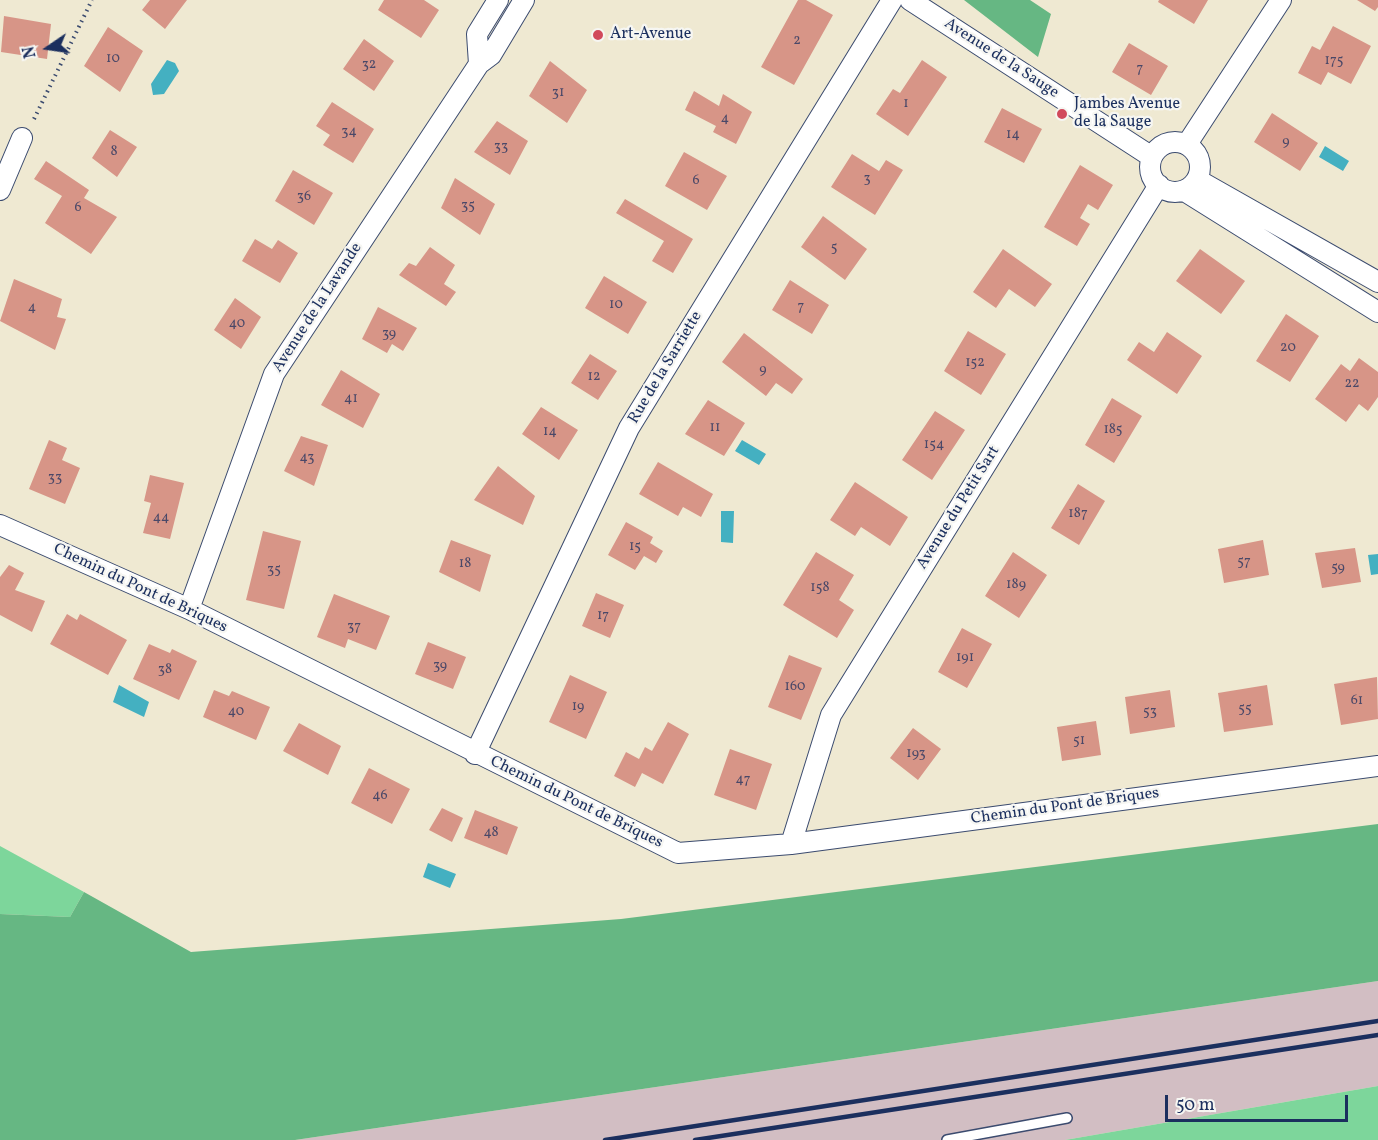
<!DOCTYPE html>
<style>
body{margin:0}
#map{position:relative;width:1378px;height:1140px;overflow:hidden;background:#efe9d2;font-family:Vollkorn,serif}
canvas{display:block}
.north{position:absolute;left:18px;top:18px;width:60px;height:60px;-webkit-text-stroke:4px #f6f6f2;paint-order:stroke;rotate:257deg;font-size:16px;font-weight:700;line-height:24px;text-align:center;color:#1b2f5e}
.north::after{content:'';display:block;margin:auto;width:21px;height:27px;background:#1b2f5e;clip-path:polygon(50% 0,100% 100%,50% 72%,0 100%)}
.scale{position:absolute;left:1165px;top:1095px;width:183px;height:27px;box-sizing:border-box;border:3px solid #1b2f5e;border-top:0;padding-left:8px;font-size:18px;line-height:21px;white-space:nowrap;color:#1b2f5e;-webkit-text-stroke:4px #f6f6f2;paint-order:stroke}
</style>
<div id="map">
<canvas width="1378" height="1140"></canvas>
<div class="north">N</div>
<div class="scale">50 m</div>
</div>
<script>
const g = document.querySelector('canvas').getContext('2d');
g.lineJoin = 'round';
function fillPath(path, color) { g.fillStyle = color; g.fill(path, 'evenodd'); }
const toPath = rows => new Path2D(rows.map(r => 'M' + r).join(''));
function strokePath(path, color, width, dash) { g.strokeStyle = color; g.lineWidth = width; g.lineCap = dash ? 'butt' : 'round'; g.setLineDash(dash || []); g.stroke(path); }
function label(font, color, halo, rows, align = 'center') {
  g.font = font + ' Vollkorn,serif'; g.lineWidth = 4.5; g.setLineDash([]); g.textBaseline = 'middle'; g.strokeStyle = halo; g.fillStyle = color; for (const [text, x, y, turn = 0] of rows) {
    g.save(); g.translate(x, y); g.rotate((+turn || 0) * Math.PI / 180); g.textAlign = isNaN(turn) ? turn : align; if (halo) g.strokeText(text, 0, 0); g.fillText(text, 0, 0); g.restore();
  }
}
fillPath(toPath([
 [1378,981,1378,1086,1065,1140,295,1140]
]), '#d2bec3');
fillPath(toPath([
 [0,846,84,892,70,917,0,914],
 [1378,1086,1378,1140,1065,1140]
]), '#7dd69b');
fillPath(toPath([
 [964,0,1030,0,1051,14,1038,57],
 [1378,824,1378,981,295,1140,0,1140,0,914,70,917,84,892,191,952,621,919]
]), '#66b783');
fillPath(toPath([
 [167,60,175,63,179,71,164,94,153,95,151,84],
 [1325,146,1349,161,1343,171,1319,157],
 [742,440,766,454,759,465,735,451],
 [721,511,734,511,733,543,721,542],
 [1378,554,1378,574,1371,575,1368,555],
 [119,685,149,702,144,717,113,702],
 [428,863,456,874,450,888,423,877]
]), '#44b0c1');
fillPath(toPath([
 [150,0,187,0,165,29,142,10],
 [384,0,424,0,439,10,421,38,378,10],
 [798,0,806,0,833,15,794,85,761,67],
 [1159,0,1208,0,1194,24,1158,2],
 [1357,0,1378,0,1378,7,1375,11],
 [4,16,51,24,47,59,1,52],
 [1333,26,1371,46,1351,84,1328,72,1321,85,1298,73,1312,46,1320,50],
 [108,27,143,51,120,92,84,66],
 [364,39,394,61,374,91,343,69],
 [1129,43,1168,66,1151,95,1112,72],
 [922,60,947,77,908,136,876,114,893,89,900,93],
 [550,61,587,90,567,123,529,96],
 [694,91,719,106,723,94,752,112,736,144,713,132,716,126,685,110],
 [332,102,374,129,353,163,323,145,330,135,316,126],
 [1002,108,1042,129,1024,163,984,142],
 [1272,113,1318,143,1300,171,1254,142],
 [497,121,528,141,510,175,474,152],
 [110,130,137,147,117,177,92,158],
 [684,152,727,176,707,210,665,186],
 [852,154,879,171,886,160,903,170,875,215,831,187],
 [46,161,89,190,84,198,117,217,91,254,45,223,62,196,34,179],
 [1080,165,1113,185,1098,210,1088,204,1080,218,1090,224,1077,246,1044,227],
 [293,170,333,193,314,225,275,201],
 [455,178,495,204,480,235,441,208],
 [625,199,693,239,673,273,652,261,664,241,616,213],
 [823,216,867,249,845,280,801,247],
 [255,239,272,249,278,240,298,253,280,283,242,261],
 [430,247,455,265,444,284,456,292,446,306,399,275,409,263,416,266],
 [1003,249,1052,284,1035,307,1009,289,996,308,973,292],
 [1200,249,1245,281,1221,314,1176,281],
 [604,276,647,302,628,334,585,308],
 [14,279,62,299,57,317,66,319,55,350,0,321],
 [790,280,829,305,812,334,772,310],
 [235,298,261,317,241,349,214,330],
 [378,307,417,328,403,351,392,344,387,353,362,339],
 [1286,314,1319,336,1290,382,1256,361],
 [968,331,1006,354,981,395,944,371],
 [1167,332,1202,356,1177,394,1127,360,1139,342,1154,352],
 [744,333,803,379,792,394,776,383,766,396,722,362],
 [590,354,617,371,598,400,571,383],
 [1359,358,1378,372,1378,397,1368,411,1359,404,1346,422,1315,399,1341,364,1350,371],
 [341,370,380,394,363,428,321,405],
 [1112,398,1142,416,1114,463,1085,445],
 [708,400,745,423,724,456,685,434],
 [541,407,578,430,559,460,522,434],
 [935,411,965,430,932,480,902,460],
 [301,436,328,445,314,486,284,471],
 [49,440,67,448,62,460,80,468,65,504,29,489],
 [658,462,713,494,701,517,683,507,678,516,639,494],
 [498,466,535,496,523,525,474,500],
 [150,475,184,483,170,539,143,533,151,503,144,501],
 [855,482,908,517,890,546,861,527,855,536,830,520],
 [1078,484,1105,501,1079,545,1051,528],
 [626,522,653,537,650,543,663,551,656,563,644,556,635,570,608,555],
 [263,531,301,541,284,609,246,600],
 [451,540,491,555,480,592,439,572],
 [1263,540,1269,575,1224,583,1218,549],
 [1355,548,1361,582,1322,588,1315,553],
 [816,552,854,575,839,600,854,610,837,638,783,605],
 [1013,552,1047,575,1019,618,985,596],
 [9,565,24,573,15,590,45,601,32,632,0,615,0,577],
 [596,593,624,605,610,638,582,626],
 [334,594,390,616,376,650,348,639,345,648,317,637],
 [67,614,77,620,80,614,127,640,108,675,50,644],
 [962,628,992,644,967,688,938,672],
 [428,642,466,657,453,689,415,674],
 [149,644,170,653,172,649,197,661,179,700,133,679],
 [789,655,822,668,801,720,768,707],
 [570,675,607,692,586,739,549,722],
 [1377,677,1378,719,1341,725,1334,684],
 [1267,685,1273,725,1224,732,1218,693],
 [214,690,229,696,232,691,270,707,256,740,203,717],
 [1170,690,1175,727,1130,734,1125,697],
 [1096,721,1101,755,1062,761,1057,727],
 [668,722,689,734,663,784,642,773,635,787,614,776,626,752,639,759,645,747,652,751],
 [299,723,341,746,328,775,283,751],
 [913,728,941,749,918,780,890,758],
 [730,749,772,764,756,810,714,795],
 [369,768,410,789,392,824,351,803],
 [442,808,463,818,452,842,429,830],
 [475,810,518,827,507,855,464,838]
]), '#d79587');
const lane = toPath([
 [947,1140,1067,1118]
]);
const street = toPath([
 [498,0,477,34,479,64,491,55,524,0],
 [910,0,1152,157],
 '1150 167a25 25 0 1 1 50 0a25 25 0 1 1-50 0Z',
 [1187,144,1281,0],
 [1198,180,1378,282],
 [0,190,22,138],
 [1186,192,1378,312],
 [0,525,189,609,678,853,791,844,1378,766],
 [189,609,274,374,479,64],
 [475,754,629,428,892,0],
 [791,844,831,715,1159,185]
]);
strokePath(lane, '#3b4b6f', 12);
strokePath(street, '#3b4b6f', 22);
strokePath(toPath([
 [34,119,92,0]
]), '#3b4b6f', 4, [1.5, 4.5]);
strokePath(lane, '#fff', 9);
strokePath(street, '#fff', 20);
strokePath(toPath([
 [605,1140,1378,1021],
 [695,1140,1378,1035]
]), '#1b2f5e', 4.5);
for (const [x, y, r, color] of [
 [598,35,6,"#d1495b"],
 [1062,114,6,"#d1495b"]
]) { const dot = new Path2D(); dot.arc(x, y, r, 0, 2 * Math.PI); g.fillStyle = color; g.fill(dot); strokePath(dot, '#f6f6f2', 2); }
label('14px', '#4a4868', null, [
 ["2",797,41],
 ["10",113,59],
 ["175",1334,61],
 ["32",369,65],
 ["7",1140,69],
 ["31",558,93],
 ["1",906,104],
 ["4",725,119],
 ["34",349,132],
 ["14",1013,135],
 ["9",1286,142],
 ["33",501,147],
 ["8",114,152],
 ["3",867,179],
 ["6",696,181],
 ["36",304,197],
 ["35",468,206],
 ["6",78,208],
 ["5",834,248],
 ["10",616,305],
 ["7",801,307],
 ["4",32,308],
 ["40",237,324],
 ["39",389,334],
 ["20",1288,348],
 ["152",975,363],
 ["9",763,370],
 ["12",594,377],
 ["22",1352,384],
 ["41",351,399],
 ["11",715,428],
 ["185",1113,430],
 ["14",550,432],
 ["154",934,445],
 ["43",307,458],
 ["33",55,478],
 ["187",1078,514],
 ["44",161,518],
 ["15",635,547],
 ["57",1244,562],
 ["18",465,564],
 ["59",1338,568],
 ["35",274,570],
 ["189",1016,585],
 ["158",820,588],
 ["17",603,616],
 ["37",354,627],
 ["191",965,658],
 ["39",440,666],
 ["38",165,670],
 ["160",795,687],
 ["61",1357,701],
 ["19",578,707],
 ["55",1245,709],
 ["40",236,712],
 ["53",1150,712],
 ["51",1079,741],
 ["193",916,754],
 ["47",743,780],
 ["46",380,796],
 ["48",491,833]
]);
label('16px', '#1b2f5e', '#f6f6f2', [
 ["Art-Avenue",610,35],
 ["Jambes Avenue",1074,105],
 ["de la Sauge",1074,123]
], 'left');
label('16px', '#1b2f5e', '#f6f6f2', [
 ["Avenue de la Sauge",1001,59,33],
 ["Avenue de la Lavande",318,308,-57],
 ["Rue de la Sarriette",666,368,-59],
 ["Avenue du Petit Sart",959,508,-58],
 ["Chemin du Pont de Briques",140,589,25],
 ["Chemin du Pont de Briques",576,803,26],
 ["Chemin du Pont de Briques",1065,807,-8]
]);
</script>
